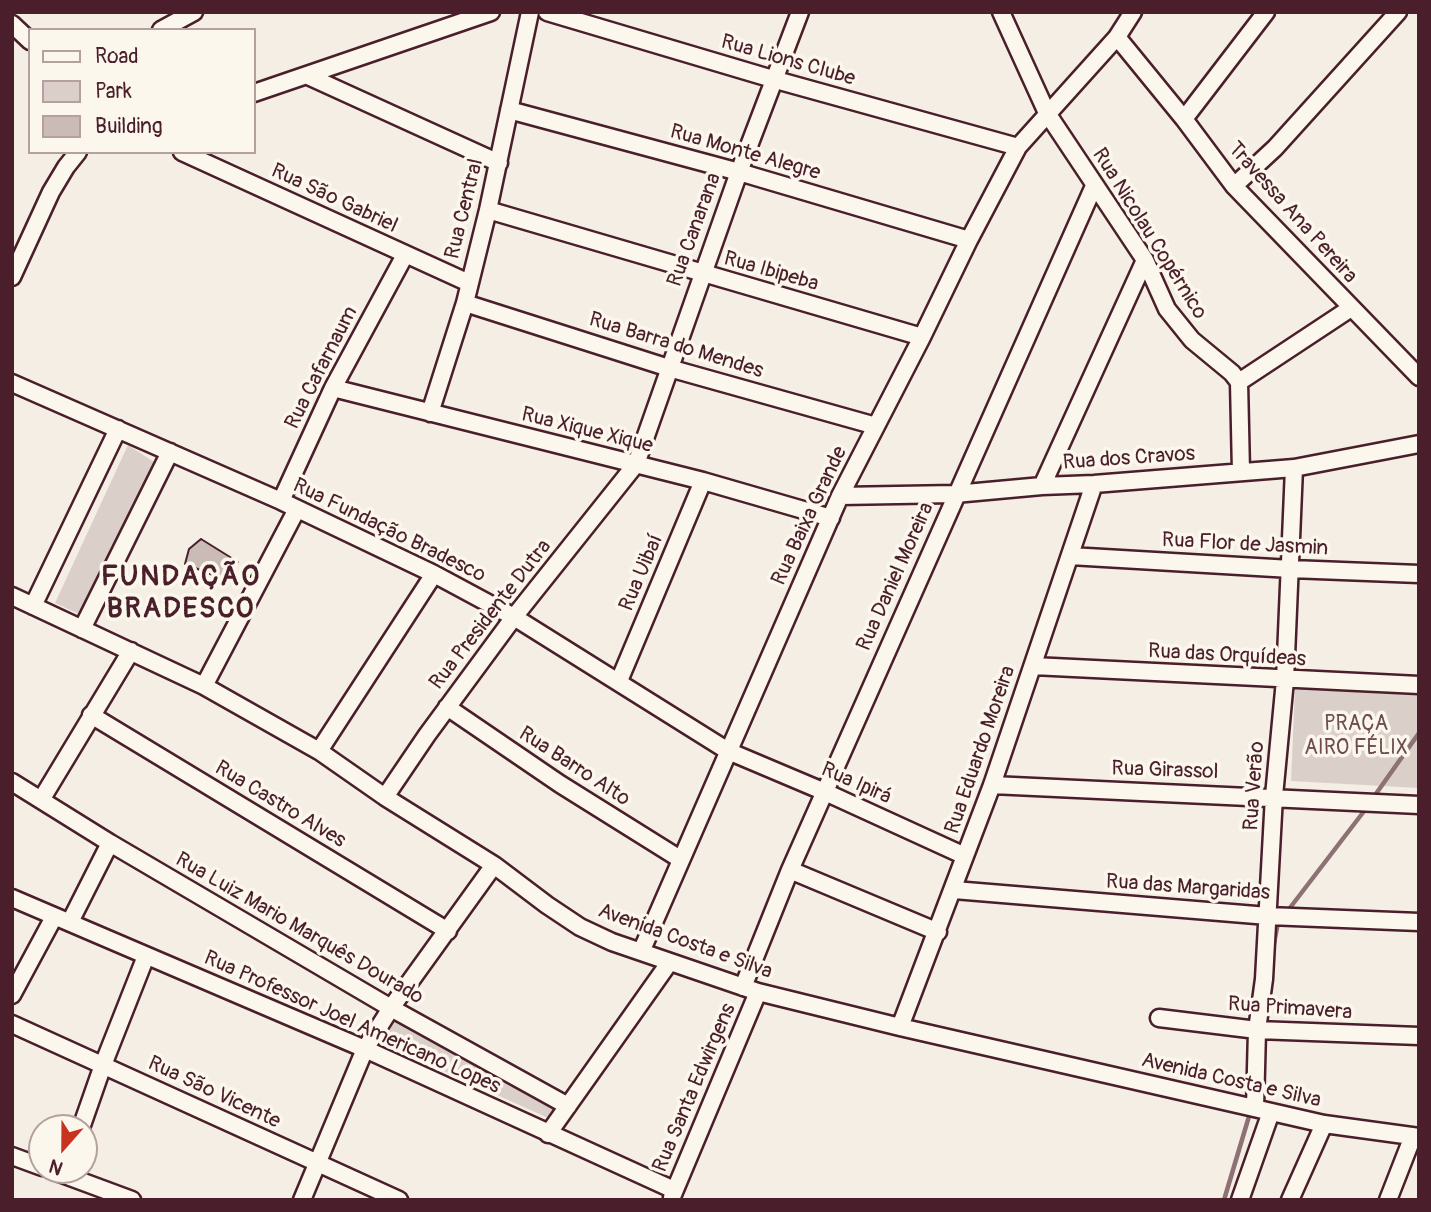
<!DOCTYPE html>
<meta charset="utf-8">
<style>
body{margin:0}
#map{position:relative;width:1431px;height:1212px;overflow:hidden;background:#f4eee4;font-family:Pangolin,sans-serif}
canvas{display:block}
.frame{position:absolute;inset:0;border:14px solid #4a1f2b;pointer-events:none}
.legend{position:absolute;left:28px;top:28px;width:228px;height:126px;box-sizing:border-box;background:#fbf7ec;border:2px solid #b4a19f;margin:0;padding:9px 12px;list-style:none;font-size:21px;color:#4a1f2b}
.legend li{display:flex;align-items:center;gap:14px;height:35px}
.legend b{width:35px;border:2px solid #b4a19f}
.north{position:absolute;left:28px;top:1114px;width:70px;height:70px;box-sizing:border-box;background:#fbf7ec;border:2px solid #b4a19f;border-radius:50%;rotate:201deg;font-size:19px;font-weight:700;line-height:28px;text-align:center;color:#4a1f2b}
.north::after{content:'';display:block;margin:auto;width:24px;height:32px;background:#c8321e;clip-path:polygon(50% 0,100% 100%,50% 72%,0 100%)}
</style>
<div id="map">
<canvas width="1431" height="1212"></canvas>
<div class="frame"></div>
<ul class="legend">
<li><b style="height:9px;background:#fbf7ec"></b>Road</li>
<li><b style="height:19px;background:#dbd0c9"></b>Park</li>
<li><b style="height:19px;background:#cabbb6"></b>Building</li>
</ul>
<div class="north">N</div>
</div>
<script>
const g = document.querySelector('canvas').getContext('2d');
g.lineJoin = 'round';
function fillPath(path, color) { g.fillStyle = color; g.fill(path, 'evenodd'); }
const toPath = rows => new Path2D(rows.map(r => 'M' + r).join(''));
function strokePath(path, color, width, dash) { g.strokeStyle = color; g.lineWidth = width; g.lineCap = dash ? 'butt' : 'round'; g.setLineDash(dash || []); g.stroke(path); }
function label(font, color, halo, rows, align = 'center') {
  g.font = font + ' Pangolin,sans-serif'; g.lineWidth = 7; g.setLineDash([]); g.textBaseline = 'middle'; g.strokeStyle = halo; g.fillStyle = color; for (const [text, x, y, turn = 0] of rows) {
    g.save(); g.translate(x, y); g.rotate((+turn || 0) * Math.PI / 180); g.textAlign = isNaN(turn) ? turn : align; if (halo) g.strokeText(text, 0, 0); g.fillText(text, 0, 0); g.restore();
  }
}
fillPath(toPath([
 [128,445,154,462,83,616,55,603],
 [1295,688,1419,694,1419,788,1291,781],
 [395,1021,555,1109,548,1118,382,1043]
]), '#dbd0c9');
strokePath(toPath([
 [1373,798,1419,733],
 [1286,913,1368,806],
 [1273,948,1278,923,1281,920],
 [1224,1200,1250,1113]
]), '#8d7174', 4.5);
const building = toPath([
 [201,539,238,562,231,570,228,581,185,564,189,549,201,539]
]);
fillPath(building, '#cabbb6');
strokePath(building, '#4a1f2b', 2);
const minor = toPath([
 [547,12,776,80,1018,147],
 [1001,12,1047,113,1145,260,1167,309,1192,340,1232,373,1239,382,1241,472],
 [12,24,30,41],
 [161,30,194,12],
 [1117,37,1184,119,1234,186,1419,377],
 [308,76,499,163],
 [254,93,491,12],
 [509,110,739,172,969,240],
 [1184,119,1266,12],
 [182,152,469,283],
 [1234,186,1275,148,1398,12],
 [488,210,922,337],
 [12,277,51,192,66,167,78,152],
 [465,303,669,368,876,426],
 [1239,382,1351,308],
 [12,383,281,501,434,574,514,617,728,751,825,792,965,856],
 [333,388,703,481,831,518],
 [430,413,465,303,488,210,530,12],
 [1042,486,1145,260],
 [840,496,955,494,1042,486,1094,484,1294,468,1419,444],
 [281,501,333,388,405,255],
 [1070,556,1291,569,1419,574],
 [12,596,204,686,319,751,385,797,494,865,547,905,580,927,612,942,758,992,900,1027,1324,1124,1419,1137],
 [33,606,118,429],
 [82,629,170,452],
 [1033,666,1419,685],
 [619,681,703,481],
 [204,686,297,509],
 [447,707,560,784,680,859],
 [91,715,448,931],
 [319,751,434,574],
 [12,782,110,843,391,1008,568,1106],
 [992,785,1419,805],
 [385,797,427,735,514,617,636,464,739,172,800,12],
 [41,800,131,651],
 [790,870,938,932],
 [954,890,1268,916,1419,922],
 [12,898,365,1049,674,1190],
 [70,922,110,843],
 [641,952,840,496,922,337,969,240,1018,147,1117,37,1133,12],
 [743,987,790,870,1094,186],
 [12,995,54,917],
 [1159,1018,1257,1030,1419,1036],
 [12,1024,399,1200],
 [900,1027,992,785,1094,484],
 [1255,1108,1257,1030,1264,979,1274,796,1285,680,1294,468],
 [81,1128,103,1065,146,956],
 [548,1134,669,963],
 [12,1156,42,1167],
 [51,1170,132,1200],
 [672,1197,758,992],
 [302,1200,365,1049,391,1008,494,865],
 [1240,1200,1271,1112],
 [1290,1200,1324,1124],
 [1388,1200,1413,1136]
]);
strokePath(minor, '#4a1f2b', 21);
strokePath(minor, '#fbf7ec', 16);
label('21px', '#4a1f2b', '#fbf7ec', [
 ["Rua Lions Clube",788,61,16],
 ["Rua Monte Alegre",745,153,16],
 ["Rua São Gabriel",334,199,25],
 ["Rua Central",465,209,-76],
 ["Travessa Ana Pereira",1292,213,48],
 ["Rua Canarana",695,230,-70],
 ["Rua Nicolau Copérnico",1149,234,58],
 ["Rua Ibipeba",771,272,16],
 ["Rua Barra do Mendes",676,346,17],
 ["Rua Cafarnaum",322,368,-63],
 ["Rua Xique Xique",587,431,14],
 ["Rua dos Cravos",1129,459,-4],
 ["Rua Baixa Grande",810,516,-65],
 ["Rua Fundação Bradesco",389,531,26],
 ["Rua Flor de Jasmin",1245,545,3],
 ["Rua Uibaí",642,573,-67],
 ["Rua Daniel Moreira",896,577,-66],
 ["Rua Presidente Dutra",491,615,-52],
 ["Rua das Orquídeas",1227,656,3],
 ["Rua Eduardo Moreira",981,750,-71],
 ["Rua Barro Alto",574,767,33],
 ["Rua Girassol",1165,771,2],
 ["Rua Ipirá",856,784,24],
 ["Rua Verão",1255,786,-86],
 ["Rua Castro Alves",280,805,31],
 ["Rua das Margaridas",1188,888,4],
 ["Rua Luiz Mario Marquês Dourado",299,929,30],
 ["Avenida Costa e Silva",685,942,20],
 ["Rua Primavera",1290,1009,4],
 ["Rua Professor Joel Americano Lopes",352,1023,24],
 ["Avenida Costa e Silva",1231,1081,13],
 ["Rua Santa Edwirgens",695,1088,-67],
 ["Rua São Vicente",214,1093,25]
]);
label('21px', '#6e4b52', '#fbf7ec', [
 ["PRAÇA",1356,725],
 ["AIRO FÉLIX",1356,749]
]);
g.letterSpacing = '2px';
label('bold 28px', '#4a1f2b', '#fbf7ec', [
 ["FUNDAÇÃO",181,578],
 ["BRADESCO",181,610]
]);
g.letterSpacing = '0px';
</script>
